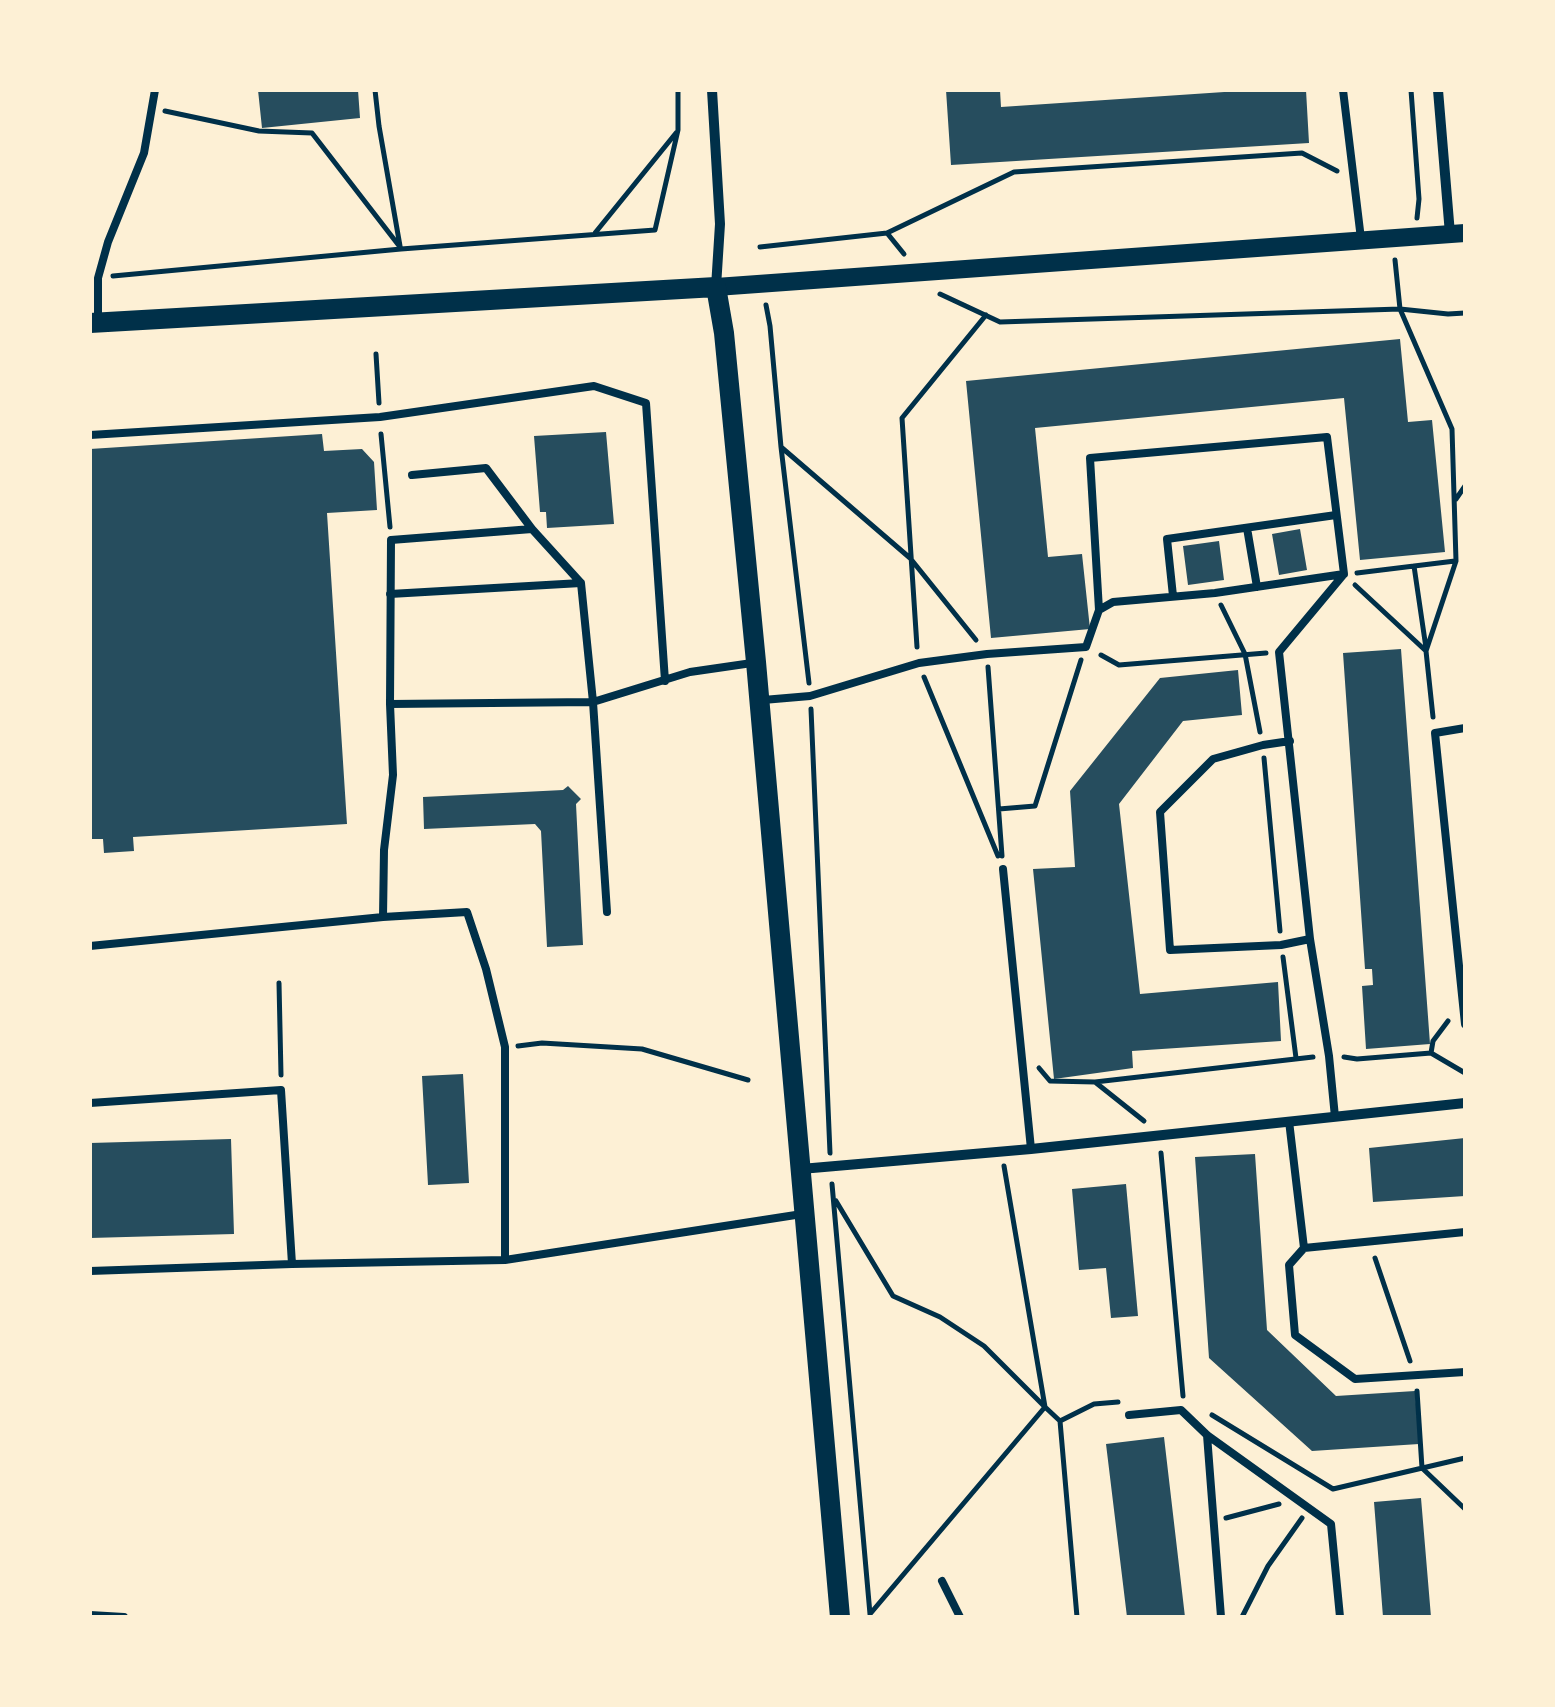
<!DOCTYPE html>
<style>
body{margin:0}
#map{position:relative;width:1555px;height:1707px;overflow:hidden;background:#fdf0d5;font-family:"IBM Plex Sans",sans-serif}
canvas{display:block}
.frame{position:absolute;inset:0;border:92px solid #fdf0d5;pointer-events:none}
</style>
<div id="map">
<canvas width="1555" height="1707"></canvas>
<div class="frame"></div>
</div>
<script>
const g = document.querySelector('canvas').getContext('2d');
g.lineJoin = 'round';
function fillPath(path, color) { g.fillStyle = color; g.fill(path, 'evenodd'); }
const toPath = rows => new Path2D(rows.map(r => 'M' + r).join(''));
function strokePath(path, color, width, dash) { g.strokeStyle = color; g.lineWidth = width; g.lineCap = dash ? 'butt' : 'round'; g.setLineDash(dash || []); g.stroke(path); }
fillPath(toPath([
 [258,90,358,90,360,118,262,128],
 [946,90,1000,90,1001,107,1254,90,1306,90,1309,143,951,165],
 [1400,339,1408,422,1432,420,1445,552,1360,560,1344,398,1035,428,1048,557,1082,554,1090,629,991,638,966,381],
 [606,432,614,524,547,528,546,512,540,512,534,436],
 [322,434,324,451,362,449,374,462,377,510,327,513,347,824,133,837,134,851,104,853,103,839,90,839,90,449],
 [1300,529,1307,570,1279,575,1272,534],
 [1219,541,1224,580,1188,585,1183,546],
 [1401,649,1430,1044,1366,1049,1362,986,1373,985,1372,969,1365,969,1343,653],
 [1238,670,1242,715,1183,721,1119,804,1140,994,1278,982,1281,1041,1132,1051,1133,1068,1054,1079,1033,869,1075,867,1070,791,1160,678],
 [568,786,581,799,576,804,583,945,547,947,541,831,535,824,424,829,423,797,563,790],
 [463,1074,469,1183,428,1185,422,1076],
 [1465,1138,1465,1196,1373,1202,1369,1148],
 [231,1139,234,1234,90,1238,90,1143],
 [1255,1154,1267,1330,1336,1396,1415,1391,1419,1444,1312,1451,1209,1358,1195,1157],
 [1126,1184,1138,1316,1111,1318,1106,1268,1079,1270,1072,1189],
 [1164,1437,1185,1617,1127,1617,1106,1444],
 [1421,1498,1431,1617,1383,1617,1374,1502]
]), '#264d5e');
strokePath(toPath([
 [375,90,379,126,400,246],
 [1411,90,1419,199,1417,218],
 [165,111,259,131,312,133,400,247],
 [595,233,676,133],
 [887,233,904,254],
 [760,247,887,233,1014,172,1302,153,1337,171],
 [1395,260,1400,309,1452,429,1456,561,1426,651,1433,717],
 [113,276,401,249,655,230,678,130,678,90],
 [940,294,1000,322,1400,309,1448,314,1465,313],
 [766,305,770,326,781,447,910,558,976,640],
 [376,354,379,403],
 [381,434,390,527],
 [781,447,809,683],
 [1456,499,1465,486],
 [1414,566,1426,648],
 [1357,573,1455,561],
 [1355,585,1426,651],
 [1221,605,1245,654,1260,732],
 [917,647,902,418,986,315],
 [1101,655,1119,665,1266,653],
 [988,667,1002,856],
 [924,677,998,856],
 [811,709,830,1153],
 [1264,758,1280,931],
 [999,809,1035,806,1081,660],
 [1283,957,1296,1058],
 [279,983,281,1075],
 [518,1046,542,1043,642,1049,748,1080],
 [1431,1053,1433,1041,1448,1021],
 [1344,1057,1357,1059,1431,1053,1465,1073],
 [1039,1068,1050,1081,1095,1082,1144,1121],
 [1095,1082,1313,1057],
 [1161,1153,1183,1396],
 [1004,1166,1045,1407,1060,1421,1077,1617],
 [832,1184,870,1614],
 [836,1201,893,1296,940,1317,984,1346,1045,1407,870,1614],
 [1375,1258,1410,1361],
 [1417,1391,1422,1468,1465,1509],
 [1212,1415,1333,1489,1465,1458],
 [1060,1421,1094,1404,1118,1402],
 [1226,1518,1279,1504],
 [1242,1617,1268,1566,1302,1518]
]), '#003049', 5);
strokePath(toPath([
 [1343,90,1361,239],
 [98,319,98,278,108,242,144,153,155,90],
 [90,435,380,417,594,386,646,403,665,681],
 [412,475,486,468,532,529],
 [1247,528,1257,587],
 [390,594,581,583],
 [1173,596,1167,539,1336,515],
 [1099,610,1090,458,1327,437,1344,574,1279,652,1310,939,1329,1056,1335,1117],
 [763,700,810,696,919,663,987,654,1086,647,1099,610,1113,602,1215,593,1344,574],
 [390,704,391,540,532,529,581,583,593,702,607,912],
 [1465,728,1435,733,1465,1024],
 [1290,741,1263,745,1213,759,1160,812,1170,950,1281,945,1310,939],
 [1003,869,1031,1149],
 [383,917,467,912,486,969,505,1047,505,1260],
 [90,946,383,917,384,850,393,775,390,704,593,702,690,672,752,663],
 [90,1103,281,1090,292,1264],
 [1289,1121,1304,1248],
 [1465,1232,1304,1248,1289,1265,1295,1335,1355,1379,1465,1372],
 [90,1271,292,1264,505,1260,802,1214],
 [1129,1415,1181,1410,1207,1435,1331,1524,1340,1617],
 [1207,1435,1221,1617],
 [942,1581,960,1617],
 [90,1615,124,1617]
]), '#003049', 8);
strokePath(toPath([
 [712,90,720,224,716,287],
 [1438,90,1450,234],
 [801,1169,1031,1149,1465,1103]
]), '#003049', 10);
strokePath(toPath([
 [716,287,1465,233]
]), '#003049', 18);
strokePath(toPath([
 [90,323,716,287,724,333,756,662,840,1617]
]), '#003049', 20);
</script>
